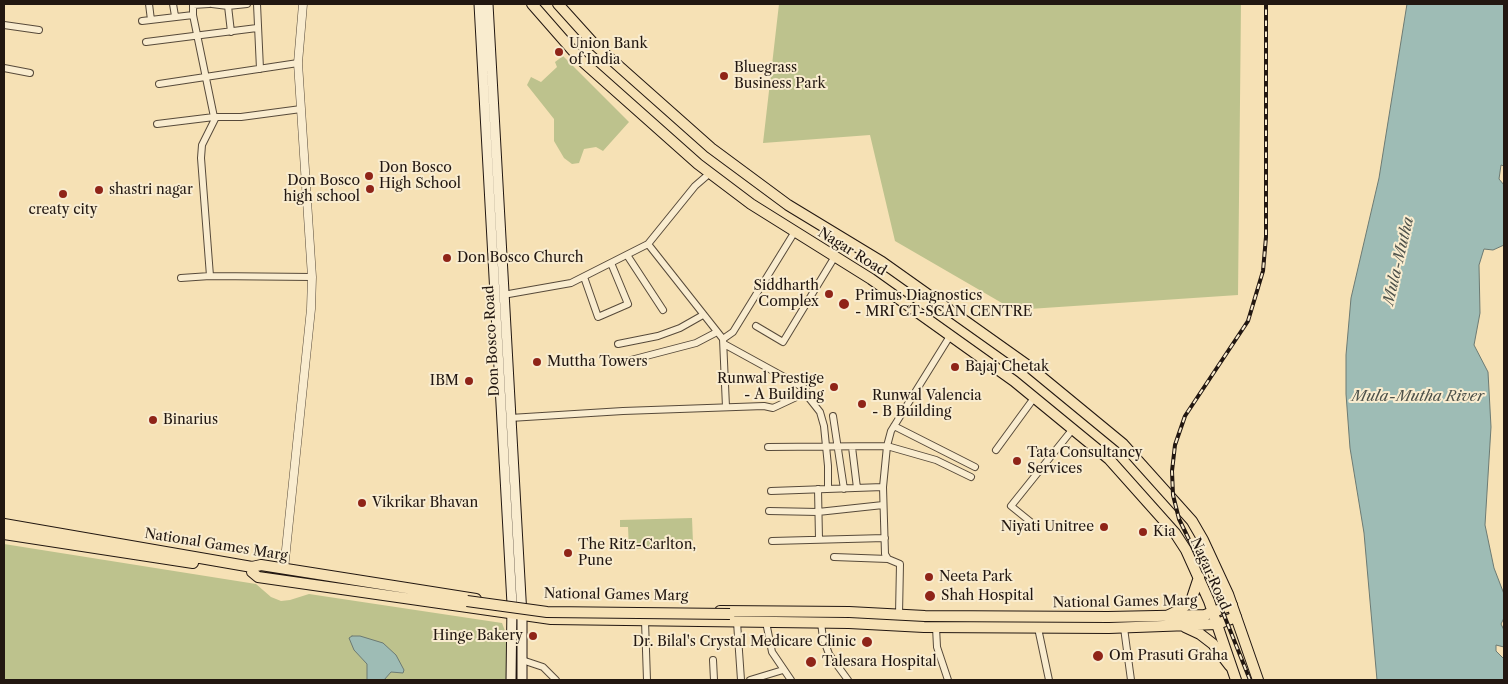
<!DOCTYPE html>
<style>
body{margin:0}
#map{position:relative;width:1508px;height:684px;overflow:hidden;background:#f6e1b5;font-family:"Libre Caslon Text",serif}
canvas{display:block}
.frame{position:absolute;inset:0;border:5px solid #221711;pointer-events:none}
</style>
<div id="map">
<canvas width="1508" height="684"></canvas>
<div class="frame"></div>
</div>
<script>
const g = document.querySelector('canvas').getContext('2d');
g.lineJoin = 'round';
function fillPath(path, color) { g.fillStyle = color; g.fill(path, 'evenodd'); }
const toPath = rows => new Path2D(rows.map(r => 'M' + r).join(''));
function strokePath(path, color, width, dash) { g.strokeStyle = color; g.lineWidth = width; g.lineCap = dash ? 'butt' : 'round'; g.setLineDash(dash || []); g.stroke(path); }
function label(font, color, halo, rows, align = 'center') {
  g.font = font + ' "Libre Caslon Text",serif'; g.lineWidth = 4; g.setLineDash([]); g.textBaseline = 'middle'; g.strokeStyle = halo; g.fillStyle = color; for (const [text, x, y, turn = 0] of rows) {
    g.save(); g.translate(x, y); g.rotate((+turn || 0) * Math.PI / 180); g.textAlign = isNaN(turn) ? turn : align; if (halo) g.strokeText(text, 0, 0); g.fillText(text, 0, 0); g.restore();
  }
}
fillPath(toPath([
 [779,4,1241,4,1238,295,1014,310,895,241,870,135,763,143],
 [563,56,629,122,603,151,596,147,584,149,579,163,572,164,564,158,554,141,554,119,527,85,531,77,541,82,557,67,555,62],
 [692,518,693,543,668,544,668,548,629,549,628,527,620,527,620,520],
 [4,544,256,584,271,597,281,601,290,600,309,594,502,623,508,639,507,680,4,680]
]), '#bdc28d');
const water = toPath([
 [1407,4,1504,4,1504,166,1501,165,1499,179,1504,185,1504,245,1493,250,1484,249,1479,265,1480,313,1474,345,1488,372,1491,427,1485,525,1494,568,1504,594,1504,618,1501,624,1504,630,1504,647,1496,645,1496,651,1504,659,1504,680,1377,680,1364,533,1350,448,1346,394,1346,355,1351,298,1379,178,1407,4],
 [352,636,360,636,383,643,396,655,404,670,403,673,391,672,384,680,367,680,367,664,354,650,349,638,352,636]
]);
fillPath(water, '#9ebcb5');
strokePath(water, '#6c7a73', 1);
const minor = toPath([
 [149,4,151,20],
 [173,4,175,16],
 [193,4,193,15,214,117,241,117,301,109],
 [212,4,228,6,247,4],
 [257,4,260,69],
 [193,5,209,4],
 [228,6,231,32],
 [142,21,193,15],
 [4,25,39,30],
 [146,42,257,28],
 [4,68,30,73],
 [159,84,298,63],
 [157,124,214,117],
 [648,244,723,339,726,407],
 [627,255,663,310],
 [210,276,201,158,202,145,215,119],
 [584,277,598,317,628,304,611,263],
 [181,278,210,276,312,277],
 [503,295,571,283,648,244,695,186,710,173],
 [756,326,783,342,834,258],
 [723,339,733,332,794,233],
 [618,344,658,336,680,328,703,315],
 [724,344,806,389,805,393,820,412,824,426,828,466,828,488],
 [627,361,696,343,717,332],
 [833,416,844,489],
 [510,418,623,411,764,406,773,408,805,393],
 [894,426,975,467],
 [768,447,887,446,936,460,971,477],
 [852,447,857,488],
 [996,450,1034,398],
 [818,489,819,539],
 [771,491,883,487],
 [769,511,818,512,883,505],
 [1032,523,1011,506,1072,430],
 [772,541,885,538],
 [834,557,888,559],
 [899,614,900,564,888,559,885,554,883,487,887,446,891,431,950,336],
 [645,621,647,680],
 [737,622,741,680],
 [766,622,772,652,791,680],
 [821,623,823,638,829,654,848,680],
 [936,627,937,647,948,680],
 [1038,628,1049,680],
 [1124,628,1131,680],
 [522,660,543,667,556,680],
 [713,660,714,680],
 [750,680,783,670]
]);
const tertiary = toPath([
 [284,569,311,309,312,277,298,63,303,4]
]);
const secondary = toPath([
 [479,4,512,604,511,680],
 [488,4,522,616,522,680]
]);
const primary = toPath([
 [4,524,252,567,261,565,476,599],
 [4,534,193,563],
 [252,572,258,577,551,619,849,623,924,627,1109,628,1217,624,1236,617],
 [720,611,849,612,925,616,1108,617,1205,615,1232,605],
 [1185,627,1200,634,1213,644,1230,666]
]);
const trunk = toPath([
 [532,4,581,60,698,164,751,204,871,279,1014,381,1109,459,1175,533,1186,550,1209,601,1236,680],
 [558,4,595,45,711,148,788,205,882,262,1027,365,1123,444,1192,521,1203,540,1228,594,1258,680],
 [1167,616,1181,609,1191,601,1199,577]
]);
strokePath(minor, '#574a3a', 8);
strokePath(tertiary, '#574a3a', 9);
strokePath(secondary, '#221711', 11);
strokePath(primary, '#221711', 12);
strokePath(trunk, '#221711', 12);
strokePath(minor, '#f9eccf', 6);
strokePath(tertiary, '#f9eccf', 8);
strokePath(secondary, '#f9eccf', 9);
strokePath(primary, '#f6e1b5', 10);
strokePath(trunk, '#f6e1b5', 10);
const rail = toPath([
 [1250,680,1216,595,1179,519,1173,495,1172,471,1175,445,1185,416,1248,321,1263,271,1266,237,1266,4]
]);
strokePath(rail, '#221711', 4);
strokePath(rail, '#f9eccf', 2, [5.5]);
const primaryBridge = toPath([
 [467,601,547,612,730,614]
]);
strokePath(primaryBridge, '#221711', 12, []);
strokePath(primaryBridge, '#f6e1b5', 10);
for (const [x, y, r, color] of [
 [559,52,5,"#8f2418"],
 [724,76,5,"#8f2418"],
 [369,176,5,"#8f2418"],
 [370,189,5,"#8f2418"],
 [99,190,5,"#8f2418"],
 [63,194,5,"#8f2418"],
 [447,258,5,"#8f2418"],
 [829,294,5,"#8f2418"],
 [844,304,6,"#8f2418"],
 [537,362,5,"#8f2418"],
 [955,367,5,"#8f2418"],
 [469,381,5,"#8f2418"],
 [834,387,5,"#8f2418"],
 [862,404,5,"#8f2418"],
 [153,420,5,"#8f2418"],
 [1017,461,5,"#8f2418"],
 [362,503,5,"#8f2418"],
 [1104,527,5,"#8f2418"],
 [1143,532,5,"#8f2418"],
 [568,553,5,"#8f2418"],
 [929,577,5,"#8f2418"],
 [930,596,6,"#8f2418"],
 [533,636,5,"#8f2418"],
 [867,642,6,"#8f2418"],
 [1098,656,6,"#8f2418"],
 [811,662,6,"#8f2418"]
]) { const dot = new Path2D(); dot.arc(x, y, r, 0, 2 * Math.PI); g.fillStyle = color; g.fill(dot); strokePath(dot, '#f9eccf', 2); }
label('14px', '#221711', '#f9eccf', [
 ["Union Bank",569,44],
 ["of India",569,60],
 ["Bluegrass",734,68],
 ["Business Park",734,84],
 ["Don Bosco",379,168],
 ["High School",379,184],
 ["Don Bosco",360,181,"right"],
 ["high school",360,197,"right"],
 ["shastri nagar",109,190],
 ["creaty city",63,210,"center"],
 ["Don Bosco Church",457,258],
 ["Siddharth",819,286,"right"],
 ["Complex",819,302,"right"],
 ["Primus Diagnostics",855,296],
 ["- MRI CT-SCAN CENTRE",855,312],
 ["Muttha Towers",547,362],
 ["Bajaj Chetak",965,367],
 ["Runwal Prestige",824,379,"right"],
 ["- A Building",824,395,"right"],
 ["IBM",459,381,"right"],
 ["Runwal Valencia",872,396],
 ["- B Building",872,412],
 ["Binarius",163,420],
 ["Tata Consultancy",1027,453],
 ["Services",1027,469],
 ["Vikrikar Bhavan",372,503],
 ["Niyati Unitree",1094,527,"right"],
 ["Kia",1153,532],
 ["The Ritz-Carlton,",578,545],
 ["Pune",578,561],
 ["Neeta Park",939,577],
 ["Shah Hospital",941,596],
 ["Hinge Bakery",523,636,"right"],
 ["Dr. Bilal's Crystal Medicare Clinic",856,642,"right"],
 ["Om Prasuti Graha",1109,656],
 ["Talesara Hospital",822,662]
], 'left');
label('14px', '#221711', '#f9eccf', [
 ["Nagar Road",852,252,32],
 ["Don Bosco Road",492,341,-93],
 ["National Games Marg",216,545,9],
 ["Nagar Road",1210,574,66],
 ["National Games Marg",616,595,1],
 ["National Games Marg",1125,602,-1]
]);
label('italic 15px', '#4d514a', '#f9eccf', [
 ["Mula-Mutha",1399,261,-77],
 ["Mula-Mutha River",1418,397]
]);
</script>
